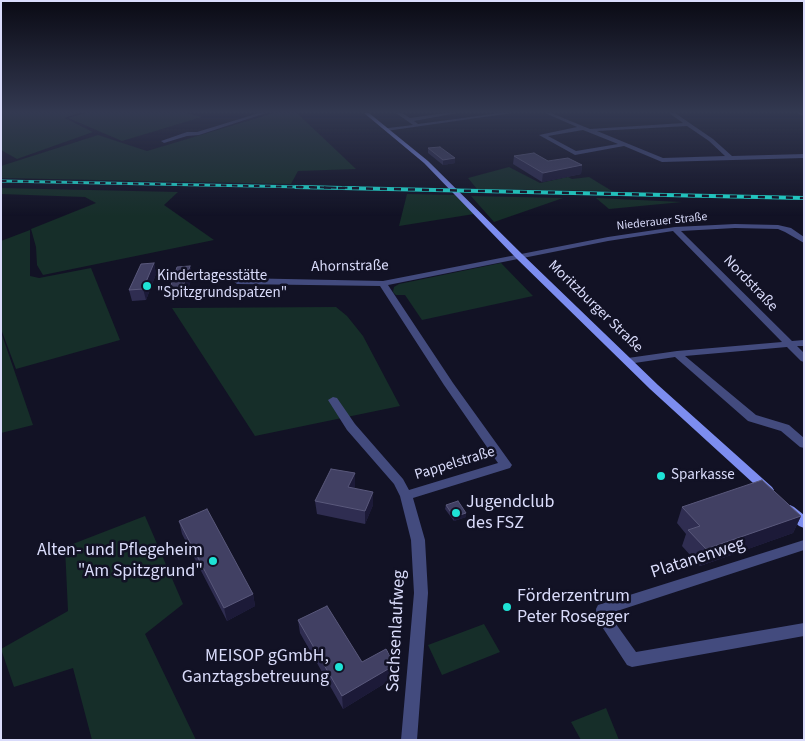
<!DOCTYPE html>
<meta charset="utf-8">
<style>
body{margin:0}
#map{position:relative;width:805px;height:741px;overflow:hidden;background:#121225;font-family:"Source Sans 3",sans-serif}
canvas{display:block}
.frame{position:absolute;inset:0;border:2px solid #dadcfb;pointer-events:none}
</style>
<div id="map">
<canvas width="805" height="741"></canvas>
<div class="frame"></div>
</div>
<script>
const g = document.querySelector('canvas').getContext('2d');
g.lineJoin = 'round';
function fillPath(path, color) { g.fillStyle = color; g.fill(path, 'evenodd'); }
const toPath = rows => new Path2D(rows.map(r => 'M' + r).join(''));
function strokePath(path, color, width, dash) { g.strokeStyle = color; g.lineWidth = width; g.lineCap = dash ? 'butt' : 'round'; g.setLineDash(dash || []); g.stroke(path); }
function label(font, color, halo, rows, align = 'center') {
  g.font = font + ' "Source Sans 3",sans-serif'; g.lineWidth = 5; g.setLineDash([]); g.textBaseline = 'middle'; g.strokeStyle = halo; g.fillStyle = color; for (const [text, x, y, turn = 0] of rows) {
    g.save(); g.translate(x, y); g.rotate((+turn || 0) * Math.PI / 180); g.textAlign = isNaN(turn) ? turn : align; if (halo) g.strokeText(text, 0, 0); g.fillText(text, 0, 0); g.restore();
  }
}
fillPath(toPath([
 [1,113,78,113,65,118,93,132,17,159,1,150],
 [86,113,185,113,202,117,122,141,68,118],
 [274,113,297,113,356,169,298,171,291,184,1,178,1,166,98,135,147,151],
 [509,167,540,183,568,177,572,179,589,177,612,191,477,189,468,178],
 [1,188,178,192,164,205,214,240,43,275,37,265,36,247,31,229,96,203,85,197,1,194],
 [407,194,455,195,474,214,399,226],
 [471,196,563,198,494,222],
 [596,198,682,202,609,209],
 [30,230,30,276,39,278,91,268,120,340,16,369,1,329,1,241],
 [501,263,533,296,422,320,405,295,396,295,393,292,394,287,399,284],
 [336,307,347,316,363,336,400,406,255,436,172,308],
 [1,332,33,425,1,433],
 [145,516,183,604,145,634,196,740,92,740,73,668,14,687,1,649,68,611,65,547],
 [484,624,500,652,442,675,428,645],
 [606,708,619,740,581,740,571,722]
]), '#162e29');
fillPath(toPath([
 [259,113,266,113,199,135,187,136,164,143,161,141,187,132,197,132,259,113],
 [396,113,402,113,410,118,446,113,457,113,414,121,418,124,500,113,512,113,386,131,386,129,388,128,413,125,396,113],
 [545,113,551,113,590,129,683,123,669,113,675,113,713,139,732,156,804,154,804,158,662,162,624,146,575,155,539,135,577,127,545,113],
 [687,126,709,141,725,156,663,158,597,131,687,126],
 [583,130,618,144,576,151,548,136,583,130],
 [798,113,804,113,804,116,799,114,798,113],
 [735,224,778,225,791,228,804,237,804,243,785,232,778,229,735,228,681,231,792,341,804,340,804,346,797,346,804,353,804,362,801,361,787,347,685,356,756,415,789,425,804,438,804,448,800,447,781,431,748,421,675,357,628,364,623,361,628,358,677,351,782,342,673,231,608,241,388,285,453,383,512,465,510,468,413,498,425,540,428,593,417,740,401,740,414,593,411,540,400,496,394,484,347,430,328,400,333,397,337,398,355,424,403,479,409,490,498,463,444,385,380,286,237,284,233,281,237,278,383,281,608,237,675,227,735,224],
 [804,540,804,550,611,613,611,617,636,652,804,623,804,636,632,667,627,665,597,619,596,609,598,605,804,540]
]), '#434b7e');
fillPath(toPath([
 [364,113,369,113,428,161,523,255,658,385,772,487,774,490,772,493,768,494,764,493,650,389,517,259,424,163,364,113],
 [790,505,794,507,804,515,804,528,799,526,786,513,784,510,786,507,790,505]
]), '#7d8def');
const railFar1 = toPath([
 [1,181,355,188]
]);
const rail = toPath([
 [296,187,804,198]
]);
strokePath(railFar1, '#1ee3d6', 3);
strokePath(rail, '#1ee3d6', 4);
strokePath(railFar1, '#121225', 2, [5.5]);
strokePath(rail, '#121225', 2.5, [7]);
fillPath(toPath([
 [428,148,455,163,443,165,428,153],
 [514,156,548,161,582,165,581,174,542,182,513,164],
 [154,263,156,274,146,300,132,301,129,290],
 [190,266,192,277,185,298,173,299,170,288],
 [355,486,354,488,373,505,365,524,317,514,315,501],
 [446,505,466,513,466,517,454,521,445,509],
 [682,507,801,516,793,533,700,566,682,546,686,534,677,523],
 [179,521,253,594,255,606,227,621,182,534],
 [298,620,362,662,395,677,343,709,300,633]
]), '#2f2d51');
fillPath(toPath([
 [455,158,455,163,443,165,443,160],
 [582,165,581,174,542,182,543,173],
 [154,263,156,274,146,300,143,289],
 [190,266,192,277,185,298,183,287],
 [355,473,355,486,349,500,348,487],
 [373,492,373,505,365,524,365,511],
 [466,513,466,517,454,521,454,517],
 [801,516,793,533,700,566,706,549],
 [253,594,255,606,227,621,224,608],
 [395,665,395,677,343,709,342,696]
]), '#1c1a38');
const building = toPath([
 [440,147,455,158,443,160,428,148,440,147],
 [534,153,548,161,568,158,582,165,543,173,514,156,534,153],
 [154,263,143,289,129,290,141,264,154,263],
 [190,266,183,287,170,288,177,267,190,266],
 [331,469,355,473,348,487,373,492,365,511,315,501,331,469],
 [762,480,801,516,706,549,688,530,700,526,682,507,762,480],
 [458,501,466,513,454,517,446,505,458,501],
 [207,509,253,594,224,608,179,521,207,509],
 [327,606,362,662,386,649,395,665,342,696,298,620,327,606]
]);
fillPath(building, '#414063');
strokePath(building, '#59587b', 1);
const sky = g.createLinearGradient(0, 0, 0, 216);
sky.addColorStop(0, '#0a0a14');
sky.addColorStop(0.52, '#333951');
sky.addColorStop(1, '#33395100');
g.fillStyle = sky;
g.fillRect(0, 0, 805, 216);
for (const [x, y, r, color] of [
 [147,286,5,"#1ee3d6"],
 [661,476,5,"#1ee3d6"],
 [456,513,5,"#1ee3d6"],
 [213,561,5,"#1ee3d6"],
 [507,607,5,"#1ee3d6"],
 [339,667,5,"#1ee3d6"]
]) { const dot = new Path2D(); dot.arc(x, y, r, 0, 2 * Math.PI); g.fillStyle = color; g.fill(dot); strokePath(dot, '#121225', 2); }
label('12px', '#dadcfb', '#121225', [
 ["Niederauer Straße",662,222,-6]
]);
label('15px', '#dadcfb', '#121225', [
 ["Ahornstraße",350,267,-1],
 ["Nordstraße",750,284,46],
 ["Moritzburger Straße",595,307,44],
 ["Pappelstraße",455,464,-17]
]);
label('15px', '#dadcfb', '#121225', [
 ["Kindertagesstätte",157,277],
 ["\"Spitzgrundspatzen\"",157,294],
 ["Sparkasse",671,476]
], 'left');
label('18px', '#dadcfb', '#121225', [
 ["Jugendclub",466,503],
 ["des FSZ",466,524],
 ["Alten- und Pflegeheim",203,551,"right"],
 ["\"Am Spitzgrund\"",203,572,"right"],
 ["Förderzentrum",517,597],
 ["Peter Rosegger",517,618],
 ["MEISOP gGmbH,",329,657,"right"],
 ["Ganztagsbetreuung",329,678,"right"]
], 'left');
label('18px', '#dadcfb', '#121225', [
 ["Platanenweg",698,559,-18],
 ["Sachsenlaufweg",397,631,-87]
]);
</script>
